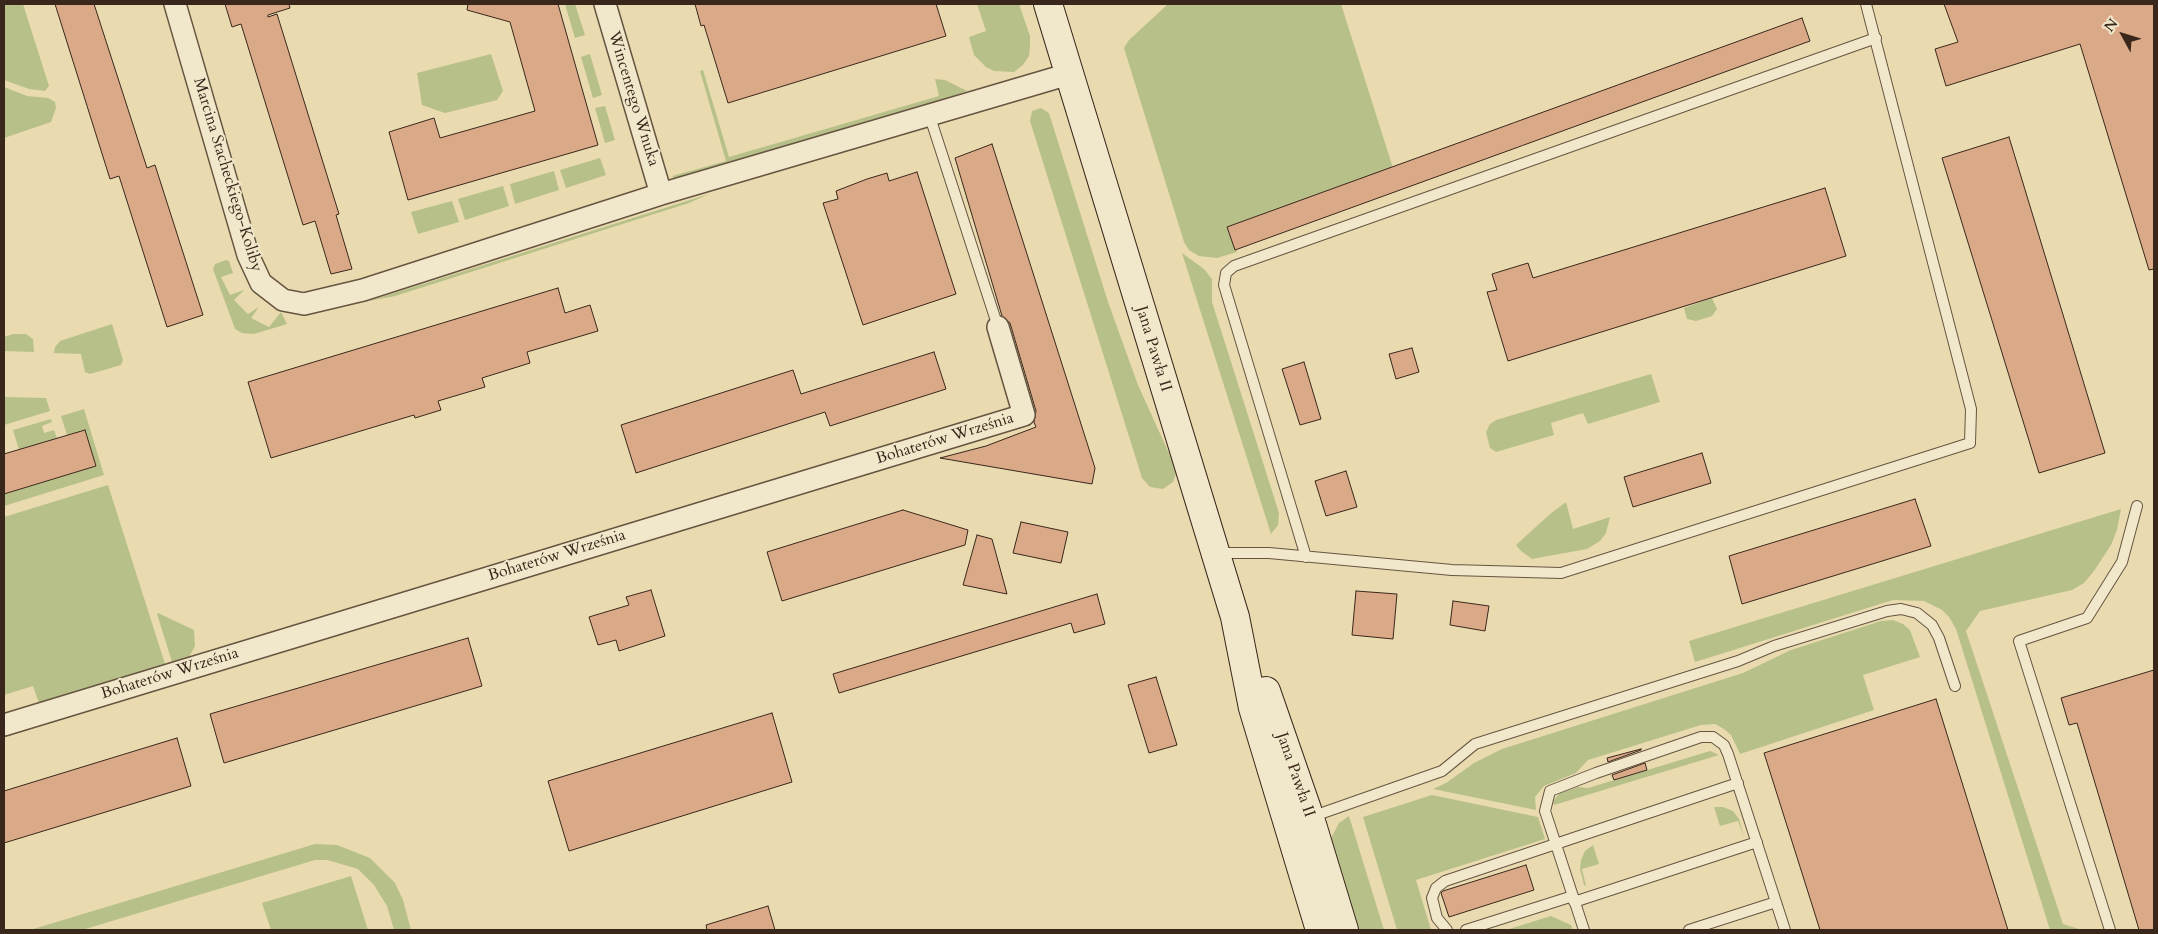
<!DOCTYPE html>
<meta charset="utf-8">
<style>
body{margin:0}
#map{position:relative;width:2158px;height:934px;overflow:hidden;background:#e9dbaf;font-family:Cardo,serif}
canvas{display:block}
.frame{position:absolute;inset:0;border:5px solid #3a271c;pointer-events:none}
.north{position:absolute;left:2098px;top:10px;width:50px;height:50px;-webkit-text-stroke:4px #f1e8cb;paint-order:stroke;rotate:309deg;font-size:14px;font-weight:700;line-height:20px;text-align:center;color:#3a271c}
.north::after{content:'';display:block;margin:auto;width:18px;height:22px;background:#3a271c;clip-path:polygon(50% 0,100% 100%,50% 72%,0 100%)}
</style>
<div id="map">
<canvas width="2158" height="934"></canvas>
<div class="frame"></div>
<div class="north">N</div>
</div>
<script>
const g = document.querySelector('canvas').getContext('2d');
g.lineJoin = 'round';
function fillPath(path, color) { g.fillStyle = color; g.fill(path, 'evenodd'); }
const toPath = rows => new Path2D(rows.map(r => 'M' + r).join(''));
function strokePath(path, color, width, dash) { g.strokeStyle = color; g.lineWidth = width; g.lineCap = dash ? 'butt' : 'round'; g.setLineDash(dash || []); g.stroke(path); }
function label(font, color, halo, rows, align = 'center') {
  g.font = font + ' Cardo,serif'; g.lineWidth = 4; g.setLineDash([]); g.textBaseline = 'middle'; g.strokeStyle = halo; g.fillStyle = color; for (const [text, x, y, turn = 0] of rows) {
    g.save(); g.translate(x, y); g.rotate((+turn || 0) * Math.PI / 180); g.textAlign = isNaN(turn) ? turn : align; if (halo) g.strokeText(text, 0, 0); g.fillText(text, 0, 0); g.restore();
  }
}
fillPath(toPath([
 [4,4,23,4,49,86,45,91,29,89,4,80],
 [565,4,575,4,585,35,575,38],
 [977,4,1019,4,1030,36,1030,45,1029,56,1023,65,1014,72,994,71,986,67,974,55,969,37,986,31],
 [1168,4,1341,4,1393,168,1229,230,1237,252,1217,258,1199,256,1189,250,1184,242,1124,48,1129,40],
 [491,54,503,91,497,100,445,113,422,105,417,73],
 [590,54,602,95,593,98,581,57],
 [703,70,729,157,939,96,935,79,945,80,967,91,926,107,675,179,672,176,726,161,700,71],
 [4,87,27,96,48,98,55,102,56,108,51,122,4,138],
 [605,106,615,140,605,143,595,108],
 [1041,108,1049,113,1108,302,1138,385,1177,471,1173,482,1163,489,1150,487,1142,478,1030,121,1032,111],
 [600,158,606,175,566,188,560,170],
 [554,171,559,190,515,204,510,184],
 [503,186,509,206,465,220,458,199],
 [709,194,689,203,395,296,369,301],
 [452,201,459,222,418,234,411,212],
 [1182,253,1204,269,1212,279,1212,302,1279,513,1278,525,1271,534],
 [226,260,229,261,233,273,221,277,230,295,244,290,234,300,248,314,259,307,251,318,269,327,281,312,287,324,254,334,242,333,235,329,213,269,215,264],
 [1712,298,1717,309,1712,316,1696,321,1687,319,1684,308],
 [112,324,123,360,121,365,90,374,85,372,81,354,54,353,55,347,60,341],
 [13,334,26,334,33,339,34,352,4,351,4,337],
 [1651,374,1660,402,1588,424,1583,413,1551,423,1554,435,1496,452,1490,448,1486,432,1490,424,1496,420],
 [4,397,46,398,50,411,4,425],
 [84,409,104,475,4,506,4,494,96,466,85,430,67,435,61,416],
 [51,419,52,422,42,426,44,433,54,430,57,438,19,450,13,430],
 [108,485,166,667,40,706,33,686,4,695,4,517],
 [1566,502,1573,529,1610,517,1606,533,1600,541,1587,549,1532,559,1521,551,1516,545,1550,514],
 [2121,509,2117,530,2111,545,2094,571,2084,583,2072,590,1980,611,1966,631,2063,924,2082,930,2050,930,1956,629,1949,617,1942,610,1924,601,1893,600,1695,662,1689,641],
 [158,613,194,630,195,646,188,659,173,665,157,614],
 [1893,620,1903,624,1910,630,1920,657,1863,675,1874,710,1740,754,1731,735,1724,729,1715,724,1701,725,1588,760,1576,773,1544,786,1535,797,1536,810,1433,789,1446,783,1474,763,1502,749,1743,673,1791,650,1881,621],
 [1710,751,1719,755,1554,805,1553,801,1560,793,1578,787,1588,788],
 [1432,795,1538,817,1545,839,1416,880,1431,930,1397,930,1363,817],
 [1714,807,1723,807,1733,811,1739,819,1744,837,1738,821,1720,826],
 [1349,816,1384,930,1352,930,1330,840,1339,823],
 [315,844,337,845,370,858,395,883,403,900,411,930,394,930,387,906,374,885,358,869,327,860,315,860,82,930,30,930],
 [1593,845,1599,864,1582,869,1586,886,1584,885,1580,869,1581,860,1585,851],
 [351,876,368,930,271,930,262,903],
 [1551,916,1571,925,1573,930,1506,930]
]), '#b8c08a');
const building = toPath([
 [55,4,94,4,147,168,155,165,203,315,167,327,119,176,110,179,55,4],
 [225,4,289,4,290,8,268,15,268,17,277,14,339,214,336,215,352,269,331,274,315,221,303,225,241,24,232,27,225,4],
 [468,4,558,4,598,145,408,200,389,132,434,118,440,138,535,111,510,22,467,10,468,4],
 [695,4,936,4,946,36,728,103,704,25,701,26,695,4],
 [1944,4,2154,4,2154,269,2149,270,2080,44,1946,86,1935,49,1958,42,1944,4],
 [1802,18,1810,41,1235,250,1227,227,1802,18],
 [2009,137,2105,453,2039,473,1942,158,2009,137],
 [992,144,1095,468,1092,484,940,458,986,446,1036,427,1034,422,1036,411,1010,323,1002,316,955,158,992,144],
 [917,172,956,294,863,325,823,203,838,199,836,191,867,179,887,173,889,181,917,172],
 [1825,188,1846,256,1508,361,1487,292,1497,290,1492,274,1528,263,1533,278,1825,188],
 [558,288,565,313,590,305,598,331,527,352,530,363,482,378,485,387,438,401,441,410,415,418,414,415,271,458,248,382,558,288],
 [1412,348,1419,372,1396,379,1389,354,1412,348],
 [934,352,946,389,830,426,825,412,636,473,621,425,793,370,801,394,934,352],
 [1304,362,1321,419,1300,425,1282,369,1304,362],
 [85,430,96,466,4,494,4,454,85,430],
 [1702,453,1711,483,1633,507,1624,477,1702,453],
 [1346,471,1357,507,1326,516,1315,481,1346,471],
 [1915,499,1931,546,1742,604,1729,556,1915,499],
 [903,510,968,530,965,545,782,601,767,552,903,510],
 [1021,522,1068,532,1061,563,1013,553,1021,522],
 [977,535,992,539,1007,594,963,585,977,535],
 [651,590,665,636,619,651,616,640,598,645,589,617,629,605,626,597,651,590],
 [1356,591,1397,594,1393,639,1352,635,1356,591],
 [1097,594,1105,624,1074,633,1071,623,839,693,833,674,1097,594],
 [1453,601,1489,606,1485,631,1450,625,1453,601],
 [468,638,482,686,224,763,210,714,468,638],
 [2154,670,2154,930,2139,930,2077,723,2069,725,2061,698,2154,670],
 [1156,677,1177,745,1149,753,1128,685,1156,677],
 [1936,699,2008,930,1820,930,1764,753,1936,699],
 [772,713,792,782,569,851,548,781,772,713],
 [177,738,191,786,4,843,4,791,177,738],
 [1641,749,1641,750,1608,762,1607,758,1641,749],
 [1645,763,1647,770,1614,780,1612,775,1645,763],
 [1526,865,1534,890,1449,917,1441,893,1443,891,1526,865],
 [768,906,775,930,707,930,706,925,768,906]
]);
fillPath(building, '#daa987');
strokePath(building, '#3a271c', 1);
const lane = toPath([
 [929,114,998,327],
 [1218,553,1269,553,1452,570,1561,573,1970,443,1971,409,1866,4],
 [1306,557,1224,285,1226,273,1234,266,1876,38],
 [1311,817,1442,771,1475,744,1738,661,1774,646,1887,611,1901,609,1917,613,1932,625,1939,638,1955,686],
 [1574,902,1757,842],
 [1447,930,1437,918,1432,898,1436,888,1445,881,1738,783],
 [1466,930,1573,896],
 [1584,930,1545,811,1550,791,1596,773,1701,737,1713,737,1724,745,1728,754,1785,930],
 [1689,930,1776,902],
 [2110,930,2019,641,2087,618,2122,562,2137,506]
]);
const street = toPath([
 [175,4,248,255,261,283,283,300,304,304,363,290,661,194,1069,74],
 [605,4,661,194],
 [4,725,1024,415,998,327]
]);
const secondary = toPath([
 [1048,4,1235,617,1253,708,1320,930],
 [1266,691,1310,818,1344,930]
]);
strokePath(lane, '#665441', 12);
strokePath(street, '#665441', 24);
strokePath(secondary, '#3a271c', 30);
strokePath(lane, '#f1e8cb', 10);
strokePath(street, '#f1e8cb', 21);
strokePath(secondary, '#f1e8cb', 28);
label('16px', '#3a271c', '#f1e8cb', [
 ["Wincentego Wnuka",633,99,73],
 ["Marcina Stacheckiego-Koliby",227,175,73],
 ["Jana Pawła II",1153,349,73],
 ["Bohaterów Września",945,439,-17],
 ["Bohaterów Września",557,556,-17],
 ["Bohaterów Września",170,674,-17],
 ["Jana Pawła II",1295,775,71]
]);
</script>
